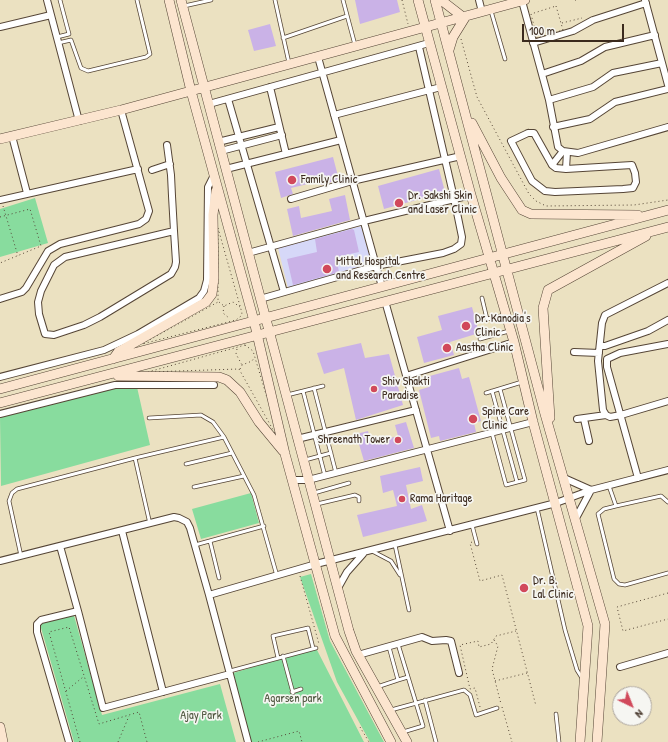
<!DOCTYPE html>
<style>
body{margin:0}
#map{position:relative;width:668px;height:742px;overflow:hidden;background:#ebe1c1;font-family:"Patrick Hand",sans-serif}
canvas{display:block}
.north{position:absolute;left:612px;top:686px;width:40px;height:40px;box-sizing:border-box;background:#f6f6f2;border:1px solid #aba49d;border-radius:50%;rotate:137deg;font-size:11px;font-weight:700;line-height:16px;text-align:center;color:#3b2a1e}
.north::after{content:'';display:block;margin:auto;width:14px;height:18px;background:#d1495b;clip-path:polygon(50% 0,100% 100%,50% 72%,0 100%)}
.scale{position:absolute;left:522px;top:24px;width:102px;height:18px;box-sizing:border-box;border:2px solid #3b2a1e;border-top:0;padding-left:5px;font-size:12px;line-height:14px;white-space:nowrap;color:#3b2a1e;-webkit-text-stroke:3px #f6f6f2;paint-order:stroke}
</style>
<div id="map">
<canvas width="668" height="742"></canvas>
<div class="north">N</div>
<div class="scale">100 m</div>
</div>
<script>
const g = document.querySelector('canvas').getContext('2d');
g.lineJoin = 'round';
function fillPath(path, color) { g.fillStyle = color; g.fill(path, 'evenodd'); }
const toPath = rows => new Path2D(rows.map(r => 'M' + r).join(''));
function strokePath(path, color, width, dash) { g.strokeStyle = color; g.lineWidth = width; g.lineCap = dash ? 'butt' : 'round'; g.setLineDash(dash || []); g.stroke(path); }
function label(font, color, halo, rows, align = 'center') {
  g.font = font + ' "Patrick Hand",sans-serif'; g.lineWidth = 3.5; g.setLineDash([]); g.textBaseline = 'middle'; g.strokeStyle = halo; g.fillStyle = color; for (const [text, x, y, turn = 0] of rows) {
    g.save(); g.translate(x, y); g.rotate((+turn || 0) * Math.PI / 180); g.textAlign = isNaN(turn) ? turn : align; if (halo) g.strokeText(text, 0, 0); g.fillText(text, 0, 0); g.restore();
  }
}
fillPath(toPath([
 [361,226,372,263,288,288,278,248]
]), '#d6d8f8');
fillPath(toPath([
 [35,198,48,243,0,257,0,209],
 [110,387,137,387,150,445,1,486,0,417],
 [251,493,259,523,201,539,192,509],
 [311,574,330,641,384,742,370,742,337,682,300,577],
 [73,612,102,715,220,684,236,742,74,742,39,621],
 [316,648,364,742,250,742,230,674]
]), '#88dc9e');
fillPath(toPath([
 [355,0,397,0,400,12,360,24],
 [270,24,276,46,254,51,248,30],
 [333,157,339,180,321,185,320,181,291,188,293,194,281,198,275,172],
 [439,169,445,192,384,209,378,186],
 [345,195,350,220,293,236,287,209,299,206,301,218,332,211,329,199],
 [352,229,354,230,359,252,336,257,339,272,293,285,287,259,317,252,315,239],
 [472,307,479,333,450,342,454,355,424,363,417,337,442,330,438,316],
 [361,343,365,358,389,354,403,405,356,420,344,368,324,374,317,353],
 [459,368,462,379,469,377,481,421,474,423,476,432,440,441,439,436,431,438,419,390,429,387,426,377],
 [406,422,414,448,364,461,356,434,368,431,371,443,398,436,395,425],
 [420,467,423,481,406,485,411,509,422,505,427,521,363,537,357,515,397,506,393,490,383,493,380,476]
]), '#cab2e7');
const lane = toPath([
 [275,0,289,63],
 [343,0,355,45],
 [184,6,211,0],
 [491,11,505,59],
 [57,37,69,34,60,0],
 [283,38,347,16],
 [58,43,71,40,81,68,88,71,146,57,150,54,137,0],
 [482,298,487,319,505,315],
 [480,339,509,331],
 [314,388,336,473],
 [303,391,325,476],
 [492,391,517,482],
 [486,393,522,382],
 [287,395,323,386],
 [149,418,201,415,213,422,224,437],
 [492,433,506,485,525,480,500,389],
 [135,458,150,524],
 [305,460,331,453],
 [186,464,232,453],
 [609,486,616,506,661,496,668,502],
 [194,487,244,476],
 [314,493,349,483],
 [317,504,355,495,359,497,359,501],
 [616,506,604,509,598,514,614,579,619,584,625,585,668,573],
 [537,508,565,630,577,670,582,678],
 [472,525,477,544],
 [210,541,219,578],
 [195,545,264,526],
 [395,545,409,610],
 [372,551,391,561,400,575],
 [21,556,9,501,12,493,17,489,135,458,224,437,254,495,277,576],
 [398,644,423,726,403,732],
 [283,656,293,693],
 [278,658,273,636,308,628,313,648],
 [230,671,316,648],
 [398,680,408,677],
 [377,687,398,680,389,647],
 [292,692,301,689],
 [425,700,436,742],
 [391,710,464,690,470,695,476,715,497,708],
 [556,714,559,742]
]);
const street = toPath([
 [47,0,79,121],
 [479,0,482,12],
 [645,0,668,85],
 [522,1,549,100,558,147,563,151,578,153,668,127],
 [0,27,51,15],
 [533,43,573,31,593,20,646,3],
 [318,57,382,287],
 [542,74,581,61,605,47,655,35],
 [270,87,286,154],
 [228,99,284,292],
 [549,100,593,87,613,73,662,63],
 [209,104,429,43],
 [334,115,441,87],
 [553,127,590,119,615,102,668,89],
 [528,133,534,133,552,165,556,168,566,169,632,165,635,173,636,182,633,188,623,189,555,192,545,191,532,181,511,141,528,133],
 [12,136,27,193],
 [218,142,279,127],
 [167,145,171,175,172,196,174,231,176,262,175,267,171,274,100,317,84,325,54,335,45,334,39,314,38,302,41,291,54,265,65,257,174,231],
 [221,151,282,135],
 [552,165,563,151],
 [226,169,341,140],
 [566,169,567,152],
 [152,170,170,164],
 [291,199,352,181,461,156],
 [0,200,138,169],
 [248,253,364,221,471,195],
 [668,283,605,315,602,323,598,361,603,410,606,415,610,417,621,415,668,401],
 [0,299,22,292,26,288,48,251,60,244,139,224,146,219,149,211,121,110],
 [260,299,376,266,443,253,454,249,461,244,462,237,454,198,419,47],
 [385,301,450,531],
 [600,346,605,346,648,331,668,320],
 [574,352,599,353],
 [406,376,514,342],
 [0,377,104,350,138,334,199,298,204,291,207,280,208,187,214,175],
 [0,414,115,385,214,385],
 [577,419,606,415],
 [584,419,589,441],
 [297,439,416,410],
 [564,478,591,490,576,518],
 [638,478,607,367,607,359,620,353,668,344],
 [292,480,308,480,533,422],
 [122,531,163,692],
 [60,546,78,611],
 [0,561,174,517,179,518,187,522,190,528,209,595],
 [338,588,347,572,363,554],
 [358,655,422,637,432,641,446,640,451,641,459,673],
 [620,667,668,653],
 [69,742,37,632,37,624,41,620,78,611,103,708,230,674],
 [248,742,209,595,316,564,556,503,591,490,668,470]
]);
const secondary = toPath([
 [169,0,191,91,254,321,285,454,335,636,391,742],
 [181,0,349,631,356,651,407,742],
 [418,0,471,195,514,342,533,422,588,626,580,742],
 [435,0,545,414,605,624,597,742],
 [441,0,463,17],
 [449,50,453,37,466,16],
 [472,123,501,178,522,210,531,214,638,215],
 [0,139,121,110,525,0],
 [113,359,118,352,206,302,212,294,214,278,213,215,216,191],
 [118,376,219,377,227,380,240,392,259,422,283,451],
 [0,389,668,210],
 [0,403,668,227],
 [550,418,543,308,548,290,646,236],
 [0,727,3,742]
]);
strokePath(lane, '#554536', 4.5);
strokePath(street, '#554536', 8);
strokePath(secondary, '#554536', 10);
strokePath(toPath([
 [402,0,408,24],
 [575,0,579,0],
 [556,6,563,30,537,38,531,14,556,6],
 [562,23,582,18],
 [461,39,477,97,529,194,536,201,546,206,634,205,668,200],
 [3,206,18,256],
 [0,217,30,209,41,246,0,263],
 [218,228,242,313,241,316,236,320,142,344,218,302,218,228],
 [219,302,224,306,233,302,240,307],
 [224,306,223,313,229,318],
 [245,345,253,351,281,444,239,369,148,372,245,345],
 [237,349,236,354,242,365],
 [240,369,242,365,252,361,254,358],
 [472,542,470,543,480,581,502,575,536,706],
 [300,576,319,644],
 [668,593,617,607,623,631,668,619],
 [494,640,498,646,492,669,501,704],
 [495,681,527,673],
 [66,691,83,677],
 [480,707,475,688,470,689,460,645,478,641,479,647,491,644,496,636,516,631],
 [502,707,512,742],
 [360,727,369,742],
 [80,742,49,632,69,627,99,724,139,712,147,742],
 [118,742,129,716],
 [258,742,299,731,302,742]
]), '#554536', 1, [1, 3]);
strokePath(lane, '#fff', 3);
strokePath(street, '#fff', 6);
strokePath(secondary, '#fce5cf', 9);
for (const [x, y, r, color] of [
 [292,180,5,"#d1495b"],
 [399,203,5,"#d1495b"],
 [327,269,5,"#d1495b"],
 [466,326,5,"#d1495b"],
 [447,348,5,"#d1495b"],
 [374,389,4,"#d1495b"],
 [473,419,5,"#d1495b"],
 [398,440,4,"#d1495b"],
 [402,499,4,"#d1495b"],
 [524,588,5,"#d1495b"]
]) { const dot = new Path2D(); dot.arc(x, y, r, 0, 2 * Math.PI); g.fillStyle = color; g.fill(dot); strokePath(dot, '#f6f6f2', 1.5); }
label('12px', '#3b2a1e', '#f6f6f2', [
 ["Family Clinic",301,180],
 ["Dr. Sakshi Skin",408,196],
 ["and Laser Clinic",408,210],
 ["Mittal Hospital",336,262],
 ["and Research Centre",336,276],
 ["Dr. Kanodia's",475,319],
 ["Clinic",475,333],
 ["Aastha Clinic",456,348],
 ["Shiv Shakti",382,382],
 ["Paradise",382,396],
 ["Spine Care",482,412],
 ["Clinic",482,426],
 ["Shreenath Tower",390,440,"right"],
 ["Rama Haritage",410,499],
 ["Dr. B.",533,581],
 ["Lal Clinic",533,595]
], 'left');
label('12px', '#4e563e', '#f6f6f2', [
 ["Agarsen park",293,699],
 ["Ajay Park",201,716]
]);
</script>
